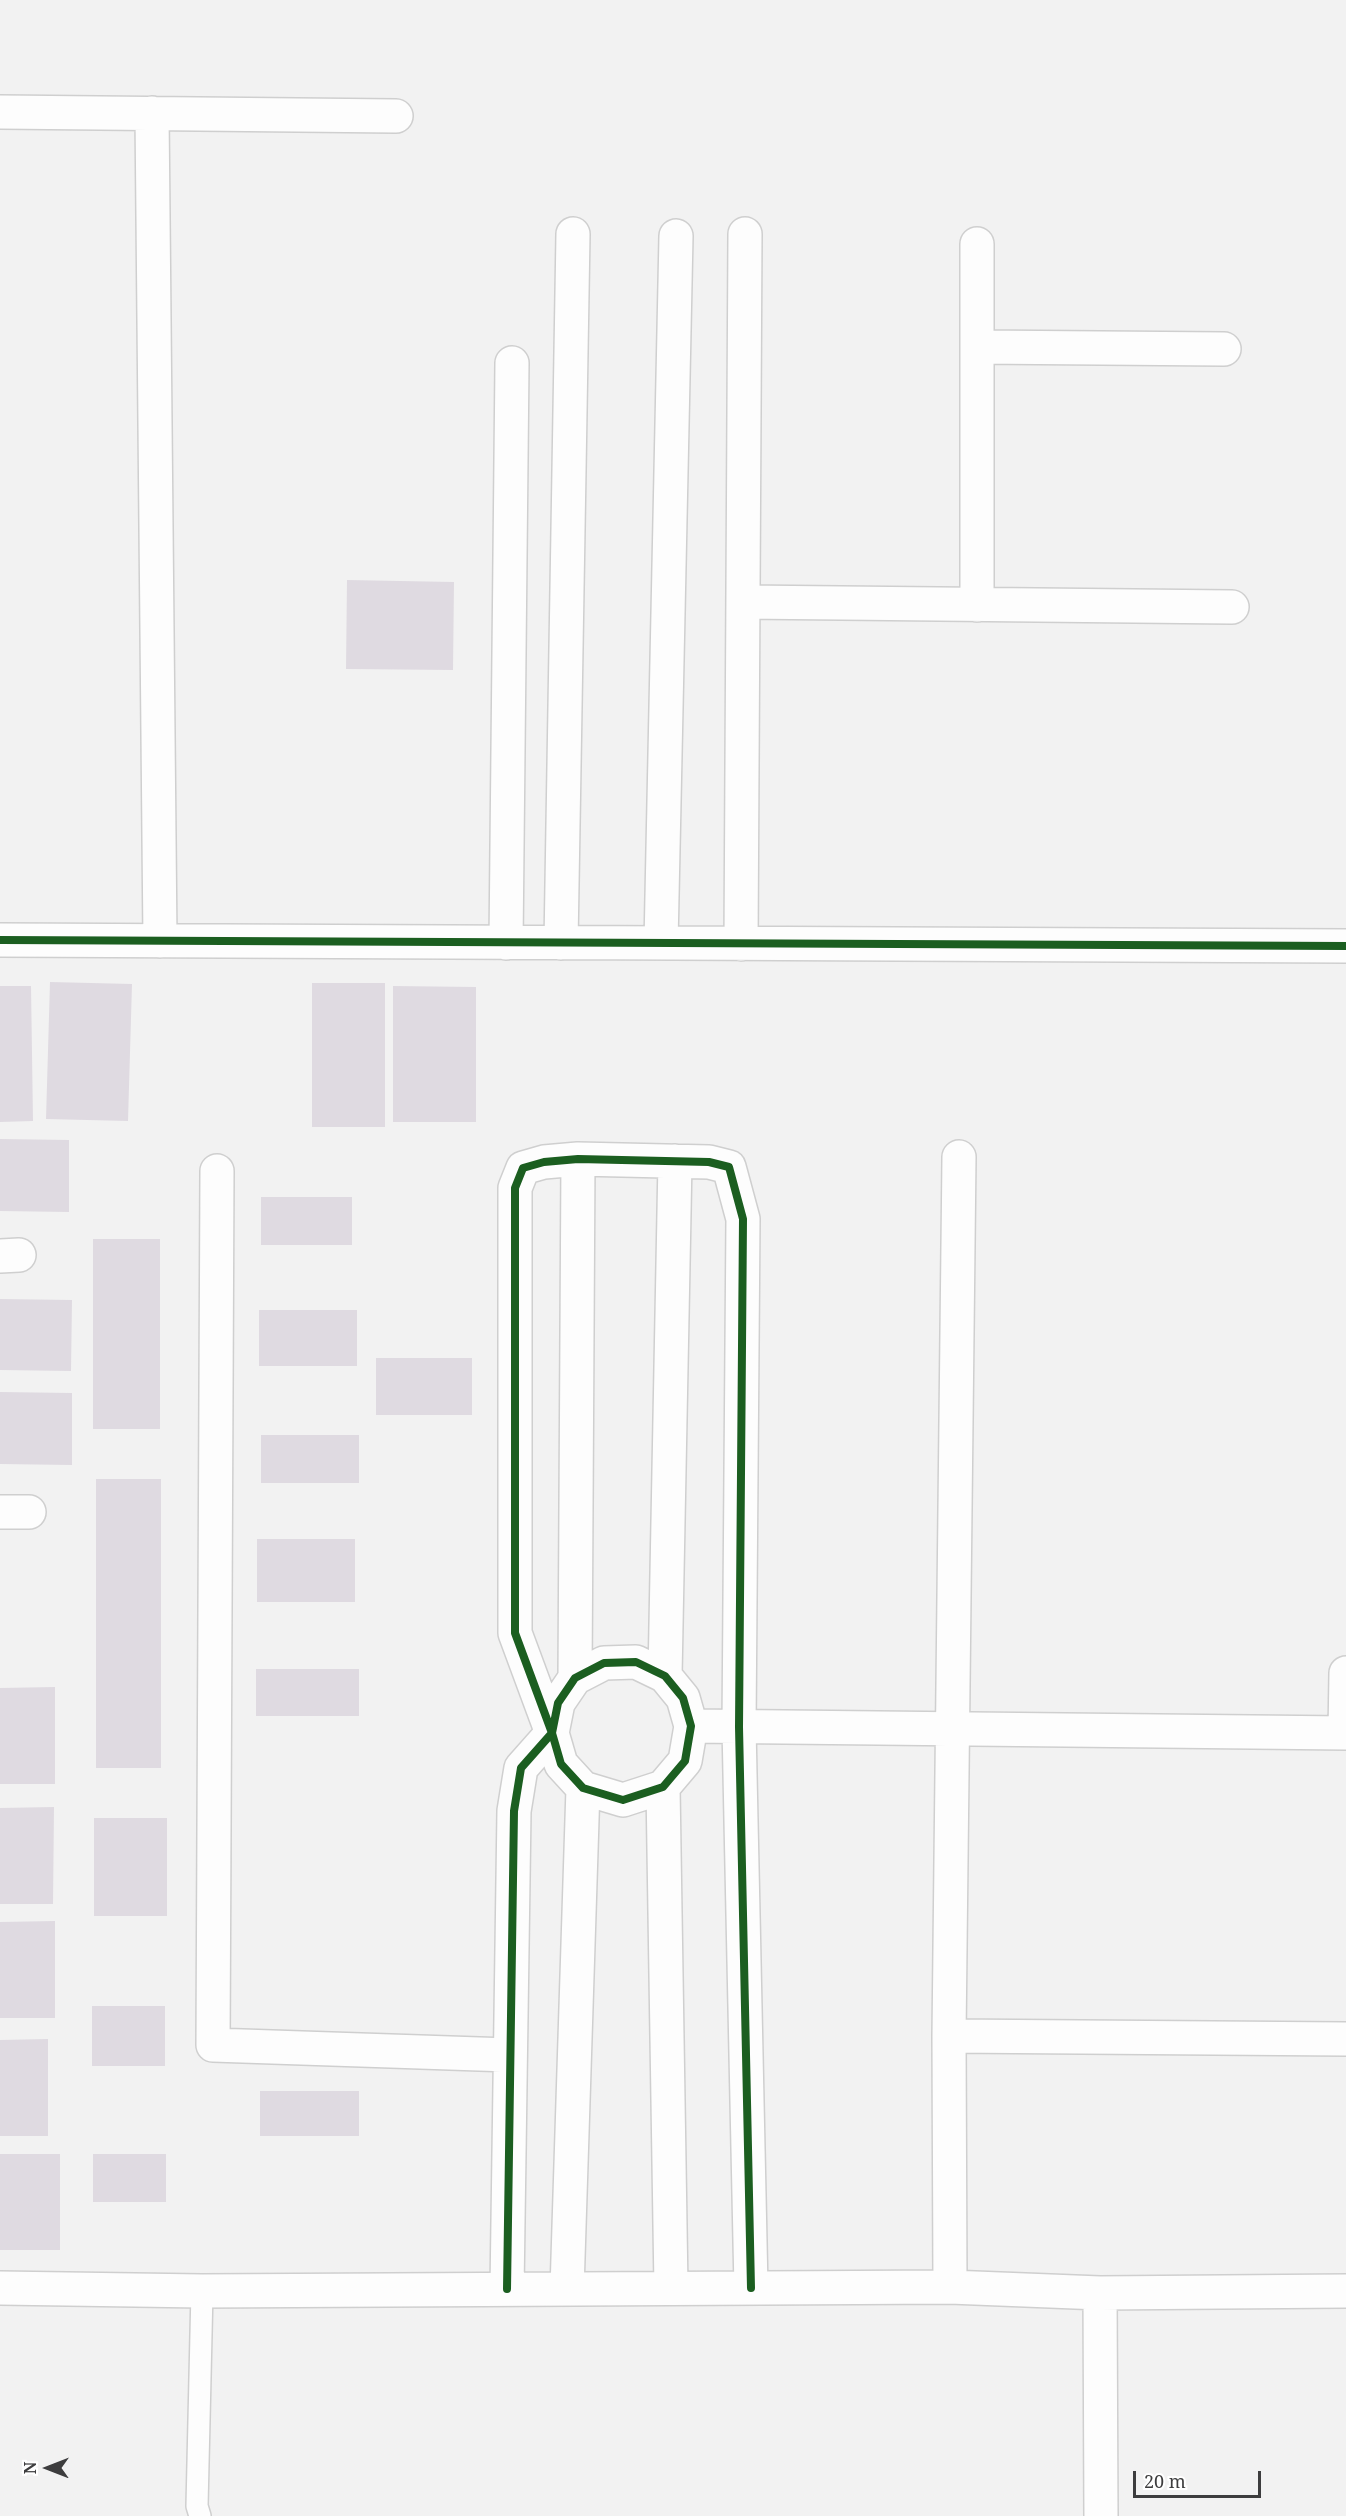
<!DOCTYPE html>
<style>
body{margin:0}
#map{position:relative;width:1346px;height:2516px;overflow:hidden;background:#f2f2f2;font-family:"Noto Serif",serif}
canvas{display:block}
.north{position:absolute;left:18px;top:2438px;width:60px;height:60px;-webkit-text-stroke:4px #fff;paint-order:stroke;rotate:270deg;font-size:16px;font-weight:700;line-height:24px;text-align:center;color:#3d3d3e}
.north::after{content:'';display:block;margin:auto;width:21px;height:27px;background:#3d3d3e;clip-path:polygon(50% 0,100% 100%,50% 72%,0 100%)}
.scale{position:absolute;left:1133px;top:2471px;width:128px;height:27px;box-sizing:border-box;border:3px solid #3d3d3e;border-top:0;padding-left:8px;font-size:18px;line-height:21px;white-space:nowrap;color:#3d3d3e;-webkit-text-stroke:4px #fff;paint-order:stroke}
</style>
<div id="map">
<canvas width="1346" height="2516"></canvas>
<div class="north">N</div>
<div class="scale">20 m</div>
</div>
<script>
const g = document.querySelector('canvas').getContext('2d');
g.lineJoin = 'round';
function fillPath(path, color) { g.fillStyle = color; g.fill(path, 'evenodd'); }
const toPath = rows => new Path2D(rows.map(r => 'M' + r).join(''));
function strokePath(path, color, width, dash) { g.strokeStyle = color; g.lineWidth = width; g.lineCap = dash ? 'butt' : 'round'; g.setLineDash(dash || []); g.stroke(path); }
fillPath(toPath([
 [347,580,454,582,453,670,346,669],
 [50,982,132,984,128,1121,46,1119],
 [312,983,385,983,385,1127,312,1127],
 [0,986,31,986,33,1121,0,1122],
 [393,986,476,987,476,1122,393,1122],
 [0,1139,69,1140,69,1212,0,1211],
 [261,1197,352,1197,352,1245,261,1245],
 [93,1239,160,1239,160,1429,93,1429],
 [0,1299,72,1300,71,1371,0,1370],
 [259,1310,357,1310,357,1366,259,1366],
 [376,1358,472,1358,472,1415,376,1415],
 [0,1392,72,1393,72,1465,0,1464],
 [261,1435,359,1435,359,1483,261,1483],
 [96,1479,161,1479,161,1768,96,1768],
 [257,1539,355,1539,355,1602,257,1602],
 [256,1669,359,1669,359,1716,256,1716],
 [55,1687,55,1784,0,1784,0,1688],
 [54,1807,53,1904,0,1904,0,1808],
 [94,1818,167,1818,167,1916,94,1916],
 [55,1921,55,2018,0,2018,0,1922],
 [92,2006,165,2006,165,2066,92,2066],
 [48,2039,48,2136,0,2136,0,2040],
 [260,2091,359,2091,359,2136,260,2136],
 [0,2154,60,2154,60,2250,0,2250],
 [93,2154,166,2154,166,2202,93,2202]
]), '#dfdae1');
const lane = toPath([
 [200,2516,197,2506,202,2291]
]);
const street = toPath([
 [0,112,396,116],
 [152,113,160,941],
 [977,244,977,605],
 [977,347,1224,349],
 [743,602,1232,607],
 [0,940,1346,946],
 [506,943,512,363],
 [561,943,573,234],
 [661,943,676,236],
 [741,944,745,234],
 [217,1171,213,2045,509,2055],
 [0,1256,19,1255],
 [0,1512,29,1512],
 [665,1676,675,1161],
 [575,1678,578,1159],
 [691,1726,1346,1733],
 [1345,1733,1346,1673],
 [663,1787,671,2288],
 [949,2036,1346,2039],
 [950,2287,949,2036,959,1157],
 [0,2288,202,2291,950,2287,1100,2293],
 [507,2289,514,1811,521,1768,552,1733,558,1703,575,1678,604,1663,636,1662,665,1676,683,1698,691,1726,685,1761,663,1787,623,1800,583,1788,561,1764,552,1733,515,1633,515,1188,523,1168,544,1162,578,1159,709,1162,729,1167,743,1219,739,1727,751,2288],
 [567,2289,583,1788],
 [1101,2516,1100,2293,1346,2291]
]);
strokePath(lane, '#cfcfcf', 24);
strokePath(street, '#cfcfcf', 36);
strokePath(lane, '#fdfdfd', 21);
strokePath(street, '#fdfdfd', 33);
strokePath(toPath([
 [0,940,1346,946],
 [507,2289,514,1811,521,1768,552,1733,558,1703,575,1678,604,1663,636,1662,665,1676,683,1698,691,1726,685,1761,663,1787,623,1800,583,1788,561,1764,552,1733,515,1633,515,1188,523,1168,544,1162,578,1159,709,1162,729,1167,743,1219,739,1727,751,2288]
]), '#1b5e20', 8);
</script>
